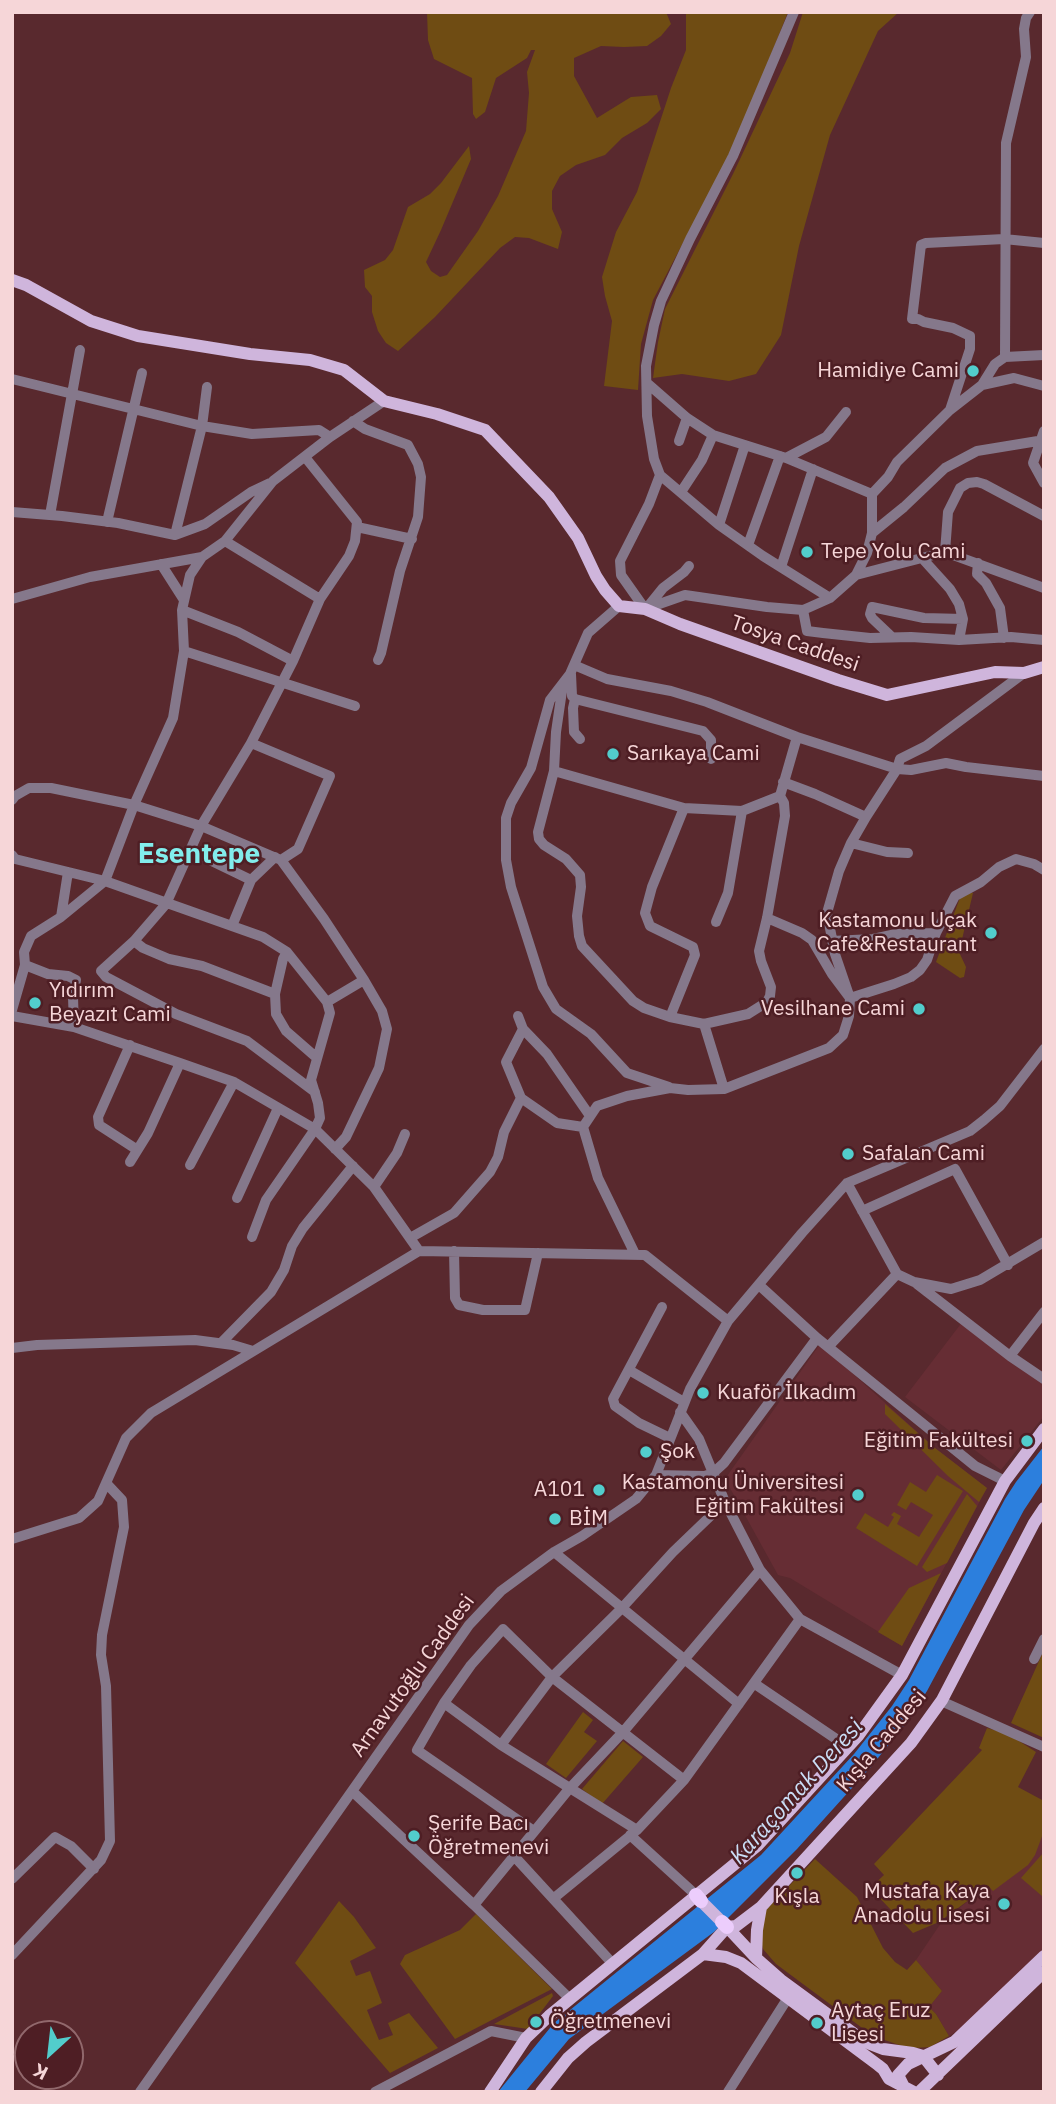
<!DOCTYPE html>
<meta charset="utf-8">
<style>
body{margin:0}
#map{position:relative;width:1056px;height:2104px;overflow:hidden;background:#59292e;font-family:"IBM Plex Sans",sans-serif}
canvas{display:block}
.frame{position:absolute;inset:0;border:14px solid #f6d6d8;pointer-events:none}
.north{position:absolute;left:14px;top:2020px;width:70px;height:70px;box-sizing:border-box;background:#4e1e24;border:2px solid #91686c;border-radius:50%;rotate:207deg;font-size:19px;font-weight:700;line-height:28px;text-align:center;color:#f6d6d8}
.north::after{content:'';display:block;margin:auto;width:24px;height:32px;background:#52cdcc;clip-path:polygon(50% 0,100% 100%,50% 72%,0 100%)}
</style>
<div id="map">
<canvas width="1056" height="2104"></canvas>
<div class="frame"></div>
<div class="north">K</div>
</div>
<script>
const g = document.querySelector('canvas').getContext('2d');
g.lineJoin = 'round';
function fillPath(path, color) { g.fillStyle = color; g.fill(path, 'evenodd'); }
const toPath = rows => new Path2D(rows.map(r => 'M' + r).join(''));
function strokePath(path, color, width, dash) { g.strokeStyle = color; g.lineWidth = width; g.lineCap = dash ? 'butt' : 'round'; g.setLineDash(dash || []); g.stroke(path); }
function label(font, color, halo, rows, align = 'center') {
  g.font = font + ' "IBM Plex Sans",sans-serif'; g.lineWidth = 5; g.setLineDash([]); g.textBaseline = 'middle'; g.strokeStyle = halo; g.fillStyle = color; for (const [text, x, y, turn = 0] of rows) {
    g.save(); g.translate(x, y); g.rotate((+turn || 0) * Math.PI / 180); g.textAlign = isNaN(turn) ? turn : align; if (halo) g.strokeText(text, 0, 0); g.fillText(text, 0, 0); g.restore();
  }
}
fillPath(toPath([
 [963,1321,1044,1384,1044,1416,1001,1470,905,1397],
 [820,1344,935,1448,987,1488,902,1646,790,1578,778,1575,725,1479],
 [1044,1808,1044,1951,960,2029,949,2036,936,2014,929,2007,942,1991,916,1960,941,1923,1028,1852]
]), '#662d34');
fillPath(toPath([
 [427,12,666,12,671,24,661,36,647,46,624,47,601,46,574,58,574,76,597,118,631,97,657,95,661,109,647,123,622,138,605,155,576,165,560,176,552,191,552,209,562,232,558,249,529,238,515,237,500,248,435,317,398,351,386,343,378,331,372,312,372,296,365,287,364,270,385,260,393,250,408,207,430,194,441,183,469,146,471,159,441,230,426,262,431,271,440,277,447,275,478,231,498,196,526,131,529,93,527,72,535,50,531,50,527,58,496,78,485,112,476,119,473,114,472,78,434,59,428,40],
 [686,12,788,12,736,142,653,300,641,344,638,390,604,386,612,321,605,296,602,277,616,232,637,192,671,88,686,50],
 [803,12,899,12,878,31,830,135,799,246,781,335,756,374,729,381,682,374,653,378,658,342,665,309,733,174,790,53],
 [966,893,973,893,959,952,966,967,964,977,960,978,936,962,961,895],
 [885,1404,935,1448,987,1488,979,1502,948,1476,885,1414],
 [937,1475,963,1491,917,1566,856,1528,865,1513,888,1527,894,1517,891,1515,894,1512,901,1516,897,1524,919,1537,933,1515,911,1502,906,1510,897,1505,910,1482,926,1492],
 [967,1494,977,1506,947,1563,927,1572,922,1567],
 [941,1573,902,1646,878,1632,909,1588],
 [1044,1650,1044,1738,1011,1723],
 [583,1712,593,1720,584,1732,597,1741,566,1778,546,1764],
 [987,1728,1008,1734,1036,1752,1018,1787,1044,1801,1044,1831,1035,1855,1028,1865,993,1891,988,1886,939,1922,913,1933,870,1888,884,1875,874,1864,982,1750,979,1748],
 [623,1741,643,1757,602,1804,582,1789],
 [1044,1852,1044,1894,1042,1896,1021,1878],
 [815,1859,857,1897,883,1948,895,1962,907,1970,916,1960,942,1991,929,2007,936,2014,949,2036,930,2047,914,2048,902,2046,873,2036,776,1964,763,1949,760,1937,764,1912],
 [339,1901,354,1917,376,1948,350,1961,356,1976,370,1971,382,2003,367,2010,379,2040,393,2035,388,2023,409,2013,438,2048,390,2073,295,1963],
 [476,1914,552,1989,455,2039,400,1964,405,1955,460,1930],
 [552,1993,553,1996,528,2029,494,2024]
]), '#6f4c13');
fillPath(toPath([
 [1044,1446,1044,1480,1024,1510,927,1691,910,1718,870,1768,797,1849,714,1932,569,2039,525,2092,498,2092,554,2023,761,1855,854,1754,892,1706,909,1680,1005,1499,1016,1482]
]), '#2c7fdd');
strokePath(toPath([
 [794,12,733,156,690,239,661,301,654,325,646,366,647,416,654,459,660,475,719,525,763,556,830,598],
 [1005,357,1006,143,1026,57,1024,29,1026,18,1030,12],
 [12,379,202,426,252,434,319,430,330,437],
 [647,383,687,418,713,435,786,458,872,494],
 [982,385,1014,378,1044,386],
 [950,410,970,349,970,336,953,328,924,322,918,319,912,319,921,245,926,243,1004,239,1044,243],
 [353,421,365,429,408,445,418,464,421,477,418,517,400,571,381,653,378,660],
 [1044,431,1033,463,1044,483],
 [679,441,687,418],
 [305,457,357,522,355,541,349,556,320,599,293,661,251,743,201,826,166,904,134,941,101,971,106,977,176,1014,247,1041,315,1092],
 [786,458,826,437,846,412],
 [681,492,702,460,713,435],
 [12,512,62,516,118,523,175,535,205,524,251,492,270,483],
 [50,515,80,350],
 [1044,516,984,484,977,482,968,483,960,488,948,512,945,552,1044,588],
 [107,522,142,373],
 [719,525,745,445],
 [357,527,412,539],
 [872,533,872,494,888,477,897,462,950,410,982,385,995,364,1005,357,1044,355],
 [175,535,202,426,207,387],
 [225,541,320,599],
 [748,545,780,456],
 [921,557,950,589,959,604,963,619,959,640],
 [978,563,977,574,986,583,1000,608,1004,638],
 [161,564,184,600],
 [781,567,813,469],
 [856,575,945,552],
 [12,599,90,577,202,557],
 [619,606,588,633,570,674,550,700,531,768,511,803,506,818,506,860,511,887,543,987,556,1009,591,1034,627,1073,669,1087],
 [645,609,685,595,767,607,803,610,810,607,830,598,856,575,867,553,872,533,904,507,945,468,977,451,1044,440],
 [645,609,621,575,620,561,649,504,660,475],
 [646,609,663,588,684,572,689,566],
 [182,610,238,632,293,661],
 [803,610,807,631,823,633,870,638,911,637,959,640,1011,637,1044,640],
 [892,637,872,618,870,614,872,607,924,618,963,619],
 [184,651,355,706],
 [574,665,607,679,671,691,707,702,797,737,897,769,911,770,946,763,966,767,1044,776],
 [571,674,572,696,575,699,573,708,574,732,580,739],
 [563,684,556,732,554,771,684,808,742,811,780,796,797,737],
 [575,699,703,731,711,740,711,759],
 [251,743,330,776,298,849,281,860],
 [554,771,538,832,539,839,544,845,566,859,580,875,581,887,577,916,579,936,582,946,633,1001,644,1008,670,1017,704,1024,748,1014,767,1002,770,996,771,987,761,961,759,951,767,918,785,816,784,803,780,796],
 [783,782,815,794,866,817],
 [12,800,15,796,29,788,51,788,134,805,201,826,281,860,324,919,364,980,382,1011,387,1029,379,1068,346,1137,335,1149],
 [851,843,887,852,908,853],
 [189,850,251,880],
 [12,855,15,859,105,881,263,937,287,952,327,1002,330,1013,311,1080,318,1103,320,1118,315,1129,266,1200,252,1237],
 [61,917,68,872],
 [767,918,802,933,812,940,832,974,850,998,894,984,911,977,920,970,927,960,936,933,955,896,981,882,999,867,1016,859,1034,864,1044,870],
 [716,922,728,893,742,811],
 [232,926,251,880,275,857],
 [134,941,143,948,169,959,202,966,275,994],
 [832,941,873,939,896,934,936,933],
 [287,952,283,959,275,994,276,1014,286,1031,317,1058],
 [25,965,48,974,68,976,76,980,73,997,74,1027],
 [327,1002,364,980],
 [12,1010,25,965,24,952,31,936,61,917,105,881,134,805,173,718,184,651,182,610,190,575,202,557,225,541,273,481,330,437,384,401],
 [12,1016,74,1027,180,1063,234,1082,315,1129,374,1187,419,1251],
 [518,1016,523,1029,547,1054,590,1116],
 [670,1017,695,955,693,947,650,926,645,913,652,887,684,808],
 [704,1024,724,1089],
 [130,1045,98,1117,99,1125,136,1149],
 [521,1098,506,1062,523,1029],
 [521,1098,557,1123,583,1127],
 [130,1162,148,1133,180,1063],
 [190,1165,234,1082],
 [847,1183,897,1274,914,1282,951,1289,980,1280,1044,1242],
 [374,1187,397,1153,405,1134],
 [237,1198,278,1108],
 [862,1211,955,1169,1008,1265],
 [410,1238,454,1213,490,1172,498,1157,504,1132,521,1098],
 [454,1251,455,1298,459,1305,483,1310,525,1310,538,1253],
 [635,1254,598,1178,583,1127,597,1106,627,1096,670,1088,688,1090,724,1089,829,1048,843,1035,849,1016,850,998,835,954,827,913,839,871,851,843,866,817,897,769,900,759,926,746,1024,673],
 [917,1284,1010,1356,1044,1379],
 [759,1285,817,1338,975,1466,1005,1481],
 [662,1307,613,1399,615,1406,639,1423,670,1438],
 [221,1343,271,1292,284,1270,292,1246,303,1228,353,1166],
 [828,1347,897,1274],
 [12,1348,37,1345,195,1340,233,1345,253,1351],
 [1010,1356,1044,1312],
 [629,1370,684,1402],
 [680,1412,699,1439,725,1502,760,1570,800,1619,902,1675],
 [656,1475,705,1476,713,1473,724,1463,817,1338],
 [12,1539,79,1518,98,1501,126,1438,151,1413,419,1251,645,1255,728,1321],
 [554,1552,739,1704],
 [1034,1659,1044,1639],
 [755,1684,848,1747],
 [941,1701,1044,1747],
 [444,1703,501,1745,637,1830],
 [501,1745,552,1677,621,1609,673,1552,725,1502],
 [353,1792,474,1905,569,1998],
 [534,1831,417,1750,444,1703,471,1665,503,1629,552,1677,684,1780],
 [630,1835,696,1895],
 [514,1856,613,1964],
 [12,1879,55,1837,71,1846,94,1869],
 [554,1898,637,1830,684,1780,800,1619],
 [474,1905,569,1789,623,1732,760,1570],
 [12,1955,101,1860,110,1841,106,1686,101,1655,102,1635,124,1527,122,1500,106,1483],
 [140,2092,469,1625,501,1591,554,1552,582,1536,636,1499,656,1475,690,1389,728,1321,802,1233,847,1183,970,1131,984,1120,1000,1106,1044,1049],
 [375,2092,491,2031,526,2038],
 [728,2092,791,1993]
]), '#85788b', 10);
strokePath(toPath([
 [12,280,26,285,91,321,138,336,250,354,310,360,344,370,384,401,437,414,485,430,549,497,578,538,596,576,605,590,619,606,645,609,680,624,838,680,887,695,995,672,1024,673,1044,667],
 [701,1901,722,1922],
 [727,1927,736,1926,761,1907,911,1743,942,1700,1034,1523,1044,1508],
 [727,1927,756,1958,781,1980,856,2035,870,2044,883,2049,913,2053,923,2056,938,2075],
 [703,1954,726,1957,741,1963,878,2065,883,2069,889,2079,914,2092],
 [756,1958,757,1930,761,1907],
 [903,2085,898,2075,908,2064,954,2042,1044,1956],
 [490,2092,526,2038,549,2016,758,1845,858,1736,902,1675,1005,1481,1044,1429],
 [541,2092,568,2058,586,2042,703,1954,727,1927],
 [919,2092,1044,1972]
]), '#cfb5dc', 12);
strokePath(toPath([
 [696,1895,701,1901],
 [722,1922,727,1927]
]), '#eccdfc', 14);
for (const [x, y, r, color] of [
 [973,371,7,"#52cdcc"],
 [807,552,7,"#52cdcc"],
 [613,754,7,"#52cdcc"],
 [991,933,7,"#52cdcc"],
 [35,1003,7,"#52cdcc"],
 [919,1009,7,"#52cdcc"],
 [848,1154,7,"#52cdcc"],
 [703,1393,7,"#52cdcc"],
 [1027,1441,7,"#52cdcc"],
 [646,1452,7,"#52cdcc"],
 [599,1490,7,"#52cdcc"],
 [858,1495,7,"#52cdcc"],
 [555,1519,7,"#52cdcc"],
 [414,1836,7,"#52cdcc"],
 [797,1873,7,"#52cdcc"],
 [1004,1904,7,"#52cdcc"],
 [536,2022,7,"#52cdcc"],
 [817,2023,7,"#52cdcc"]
]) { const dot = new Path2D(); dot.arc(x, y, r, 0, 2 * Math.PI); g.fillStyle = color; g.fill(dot); strokePath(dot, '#4e1e24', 2.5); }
label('21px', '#f6d6d8', '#4e1e24', [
 ["Hamidiye Cami",959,371,"right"],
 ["Tepe Yolu Cami",821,552],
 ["Sarıkaya Cami",627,754],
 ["Kastamonu Uçak",977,921,"right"],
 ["Cafe&Restaurant",977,945,"right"],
 ["Yıdırım",49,991],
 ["Beyazıt Cami",49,1015],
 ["Vesilhane Cami",905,1009,"right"],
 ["Safalan Cami",862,1154],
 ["Kuaför İlkadım",717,1393],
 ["Eğitim Fakültesi",1013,1441,"right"],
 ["Şok",660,1452],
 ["Kastamonu Üniversitesi",844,1483,"right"],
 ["Eğitim Fakültesi",844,1507,"right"],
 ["A101",585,1490,"right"],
 ["BİM",569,1519],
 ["Şerife Bacı",428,1824],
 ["Öğretmenevi",428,1848],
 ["Mustafa Kaya",990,1892,"right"],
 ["Anadolu Lisesi",990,1916,"right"],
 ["Kışla",797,1897,"center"],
 ["Aytaç Eruz",831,2011],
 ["Lisesi",831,2035],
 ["Öğretmenevi",550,2022]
], 'left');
label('21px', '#f6d6d8', '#4e1e24', [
 ["Tosya Caddesi",795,644,19],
 ["Arnavutoğlu Caddesi",413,1676,-54],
 ["Kışla Caddesi",882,1741,-50]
]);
label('italic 23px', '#caddf5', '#4e1e24', [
 ["Karaçomak Deresi",797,1792,-48]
]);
label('bold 28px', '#82edec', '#4e1e24', [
 ["Esentepe",199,855]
]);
</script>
